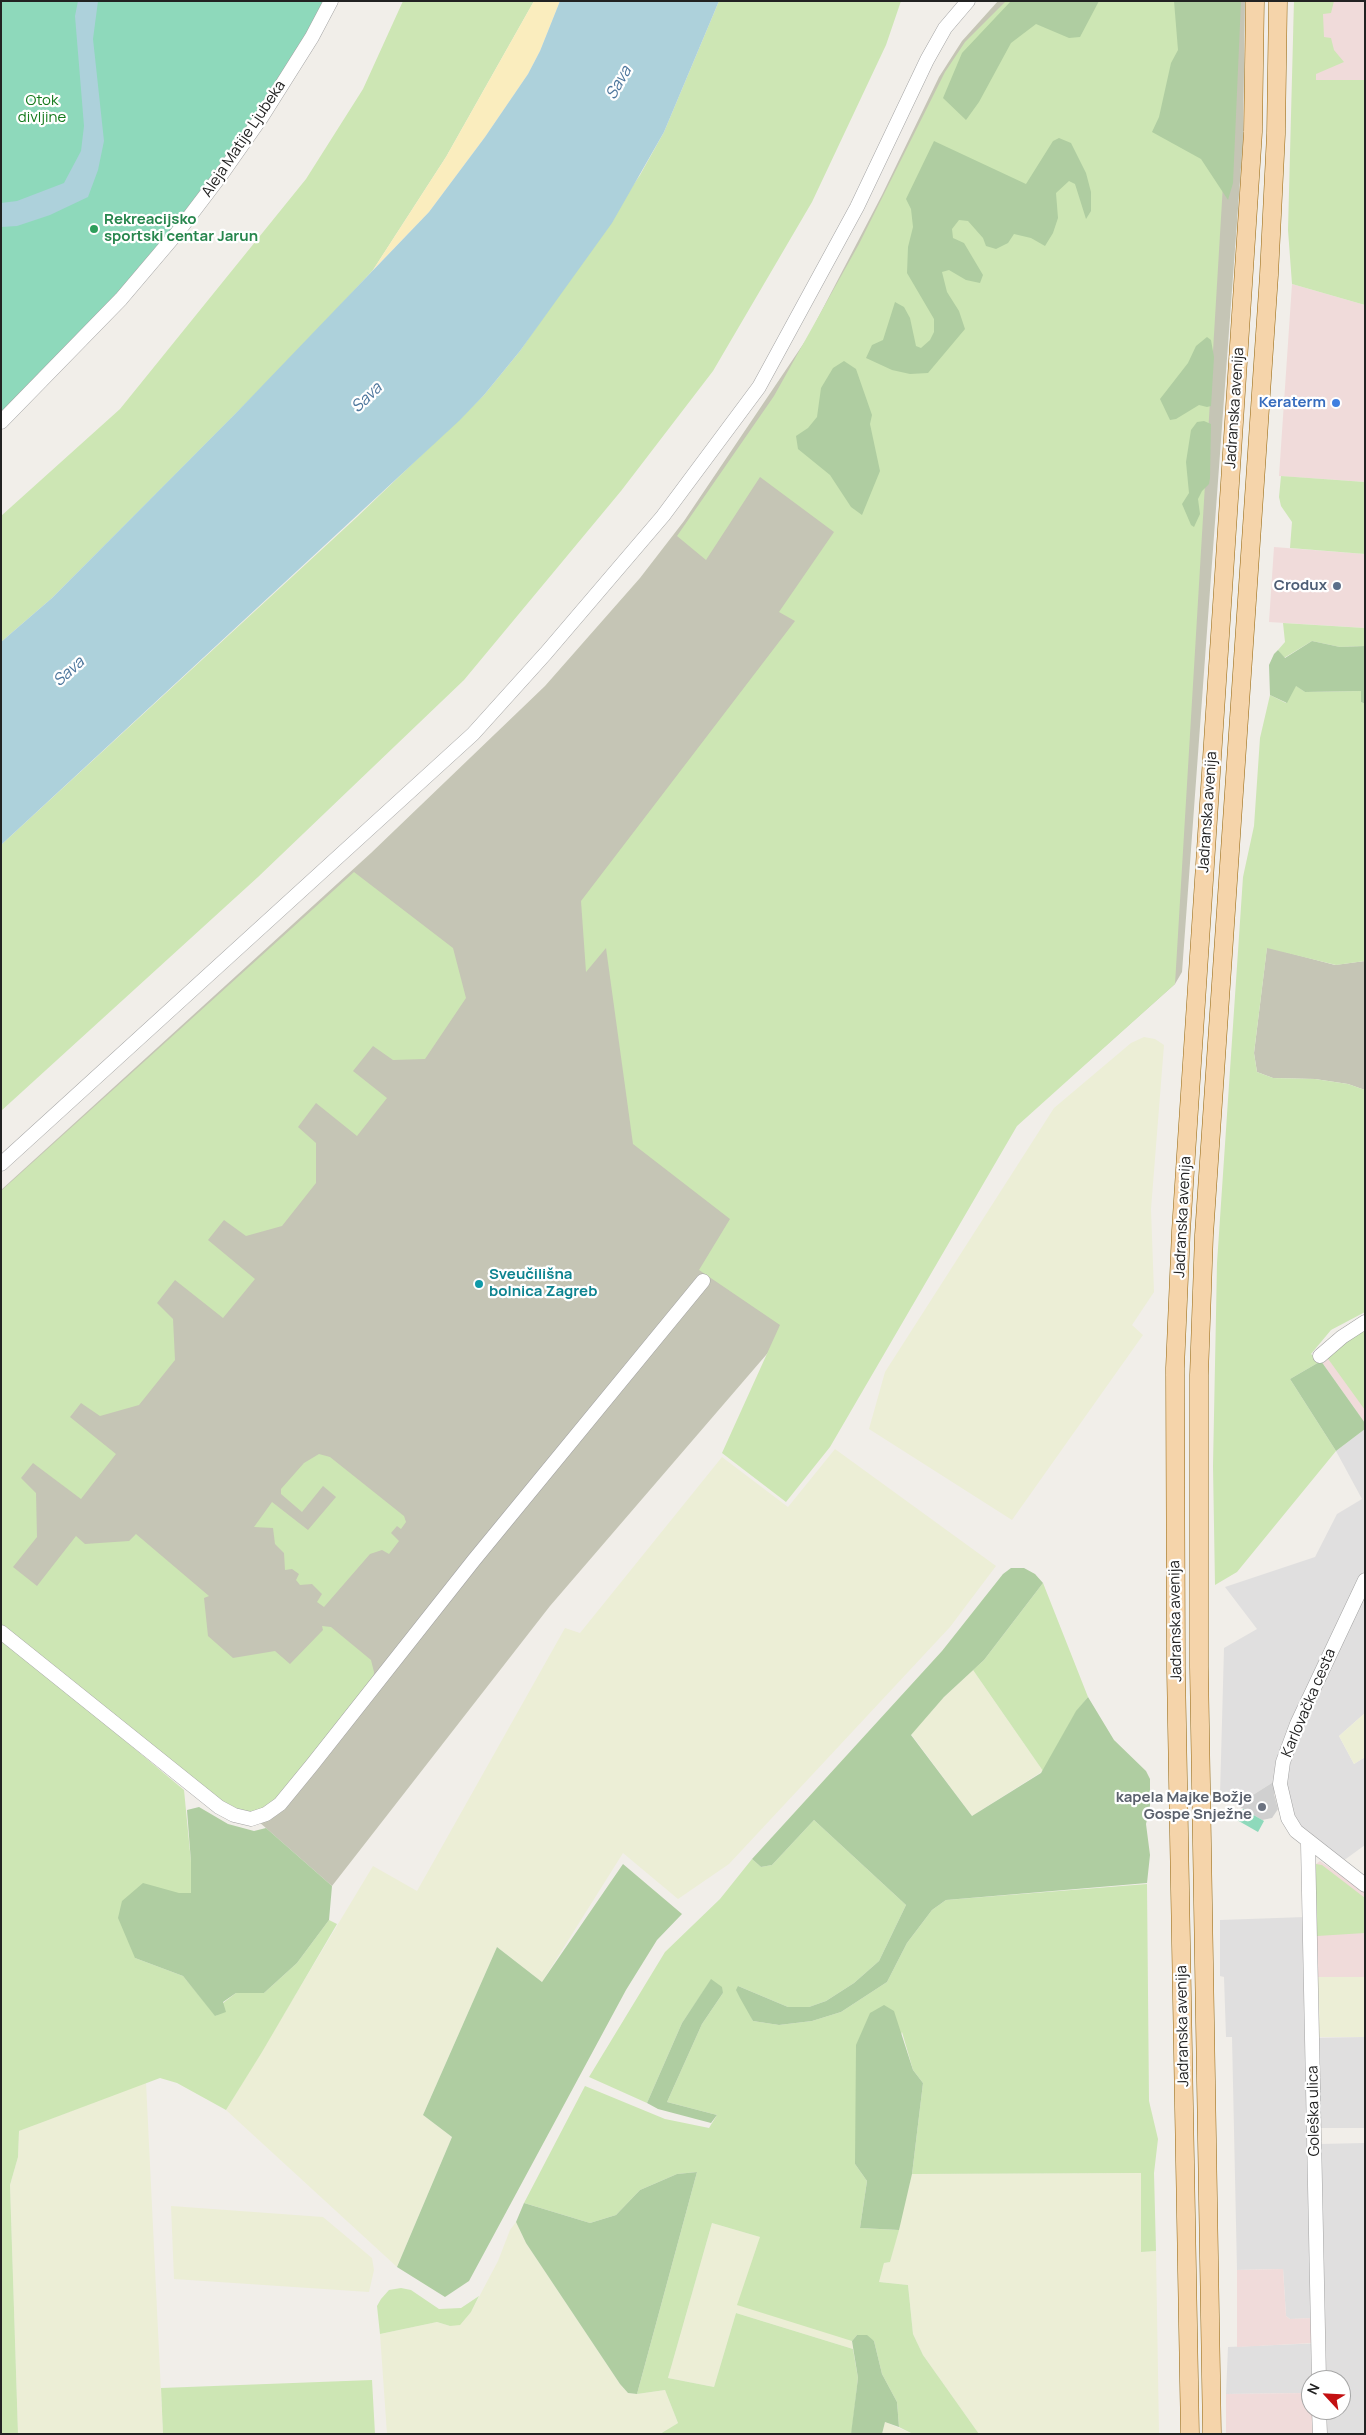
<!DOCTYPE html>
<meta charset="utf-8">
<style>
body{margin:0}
#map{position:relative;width:1366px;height:2435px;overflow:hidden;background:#f1eee9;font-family:Manrope,sans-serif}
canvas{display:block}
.frame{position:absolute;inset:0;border:2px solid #222;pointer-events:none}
.north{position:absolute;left:1301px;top:2370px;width:50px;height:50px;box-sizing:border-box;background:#fff;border:1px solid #a7a7a7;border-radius:50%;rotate:295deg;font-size:14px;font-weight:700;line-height:20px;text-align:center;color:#222}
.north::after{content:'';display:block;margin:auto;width:18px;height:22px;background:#c31012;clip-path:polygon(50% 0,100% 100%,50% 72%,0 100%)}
</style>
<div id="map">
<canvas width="1366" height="2435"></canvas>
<div class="frame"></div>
<div class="north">N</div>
</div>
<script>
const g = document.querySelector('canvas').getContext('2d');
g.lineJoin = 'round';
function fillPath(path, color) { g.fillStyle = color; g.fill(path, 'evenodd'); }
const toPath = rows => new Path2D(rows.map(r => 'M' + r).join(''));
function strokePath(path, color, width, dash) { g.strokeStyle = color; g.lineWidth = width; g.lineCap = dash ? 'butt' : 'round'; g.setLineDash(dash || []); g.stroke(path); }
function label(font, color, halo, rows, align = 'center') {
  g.font = font + ' Manrope,sans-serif'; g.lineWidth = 4.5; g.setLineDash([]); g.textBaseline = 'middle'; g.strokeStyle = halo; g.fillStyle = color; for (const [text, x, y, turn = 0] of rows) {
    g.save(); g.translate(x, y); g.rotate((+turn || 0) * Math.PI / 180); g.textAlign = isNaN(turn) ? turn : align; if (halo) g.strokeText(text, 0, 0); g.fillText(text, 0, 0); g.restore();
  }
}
fillPath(toPath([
 [1365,1429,1365,1713,1339,1736,1354,1764,1365,1757,1365,1845,1343,1861,1302,1831,1275,1781,1237,1805,1220,1795,1224,1648,1257,1629,1225,1587,1315,1557,1337,1514,1362,1499,1336,1451],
 [1305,1917,1308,2038,1365,2037,1365,2128,1309,2128,1319,2144,1365,2143,1365,2434,1323,2434,1323,2410,1341,2410,1341,2380,1311,2380,1311,2393,1226,2394,1228,2347,1322,2343,1321,2318,1290,2319,1286,2316,1283,2269,1237,2270,1232,2037,1226,2037,1224,1977,1220,1976,1220,1920]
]), '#e0dfdf');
fillPath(toPath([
 [1294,1,1365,1,1365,80,1293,80],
 [1292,284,1365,305,1365,482,1279,476],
 [1274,547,1365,554,1365,628,1269,622],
 [1365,1327,1365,1423,1321,1361],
 [1320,1861,1365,1892,1365,1977,1318,1977,1314,1871,1316,1864],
 [1283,2269,1286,2316,1290,2319,1313,2318,1313,2343,1237,2347,1237,2270],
 [1311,2393,1311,2410,1315,2410,1316,2434,1226,2434,1226,2394]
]), '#f0dbda');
fillPath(toPath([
 [1275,1781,1274,1794,1278,1809,1272,1818,1262,1820,1237,1805]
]), '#d0d0d0');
fillPath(toPath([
 [998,1,1245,1,1243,140,1182,972,1175,984,791,1326,550,1606,332,1886,242,1807,1,1619,1,1190,371,853,545,686,640,578,684,521,808,337,882,195,939,77,962,41],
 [1267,947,1335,965,1365,961,1365,1090,1348,1084,1315,1079,1273,1078,1257,1072,1254,1053]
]), '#c5c5b5');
fillPath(toPath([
 [1144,1037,1155,1039,1164,1045,1151,1209,1154,1292,1132,1325,1143,1335,1012,1520,869,1429,885,1372,1054,1108,1131,1043],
 [835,1449,996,1566,950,1627,729,1864,678,1899,623,1853,542,1982,497,1947,423,2115,452,2137,397,2267,226,2110,373,1866,417,1891,565,1628,580,1633,722,1457,788,1507],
 [973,1670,1043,1771,972,1816,911,1734,944,1697],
 [1365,1713,1365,1757,1354,1764,1339,1736],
 [1318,1977,1365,1977,1365,2037,1317,2037],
 [146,2082,163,2434,18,2434,10,2185,18,2157,19,2131],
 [1142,2173,1141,2252,1156,2251,1159,2434,979,2434,923,2355,913,2334,908,2285,879,2282,884,2263,890,2262,912,2174],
 [171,2206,323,2217,372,2258,374,2270,369,2292,174,2279],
 [516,2222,526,2243,620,2384,628,2393,637,2394,665,2390,678,2423,660,2434,387,2434,380,2334,437,2322,450,2326,471,2312,498,2261,510,2230],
 [712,2223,760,2237,844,2337,852,2341,853,2349,736,2313,714,2387,668,2378],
 [885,2422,913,2434,882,2434]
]), '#eceed6');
fillPath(toPath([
 [403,1,534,1,446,157,373,270,300,349,52,598,1,642,1,516,120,409,306,179,363,89],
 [719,1,901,1,886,45,812,202,713,371,621,491,464,680,258,877,1,1111,1,845,357,517,484,395,520,351,640,175,664,132],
 [1006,1,1234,1,1175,984,1017,1126,830,1447,786,1502,722,1453,780,1325,699,1270,730,1219,633,1144,606,948,586,972,581,901,795,621,779,612,834,532,760,477,706,560,677,536,774,396,859,244,945,72,965,42],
 [1294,1,1334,1,1331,13,1323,14,1324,37,1331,38,1334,50,1344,62,1316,74,1316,80,1365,80,1365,305,1292,284,1288,230],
 [1281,476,1365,482,1365,554,1290,548,1292,522,1281,506,1279,497],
 [1283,623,1365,628,1365,646,1340,647,1312,641,1284,658,1278,650,1285,642],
 [1295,685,1305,692,1361,691,1361,702,1365,704,1365,961,1336,965,1267,948,1254,1053,1257,1072,1273,1078,1315,1079,1348,1084,1365,1090,1365,1312,1331,1330,1311,1354,1321,1361,1290,1379,1336,1451,1237,1572,1215,1585,1213,1466,1217,1263,1243,877,1254,826,1260,738,1270,695,1286,703],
 [354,872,453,948,466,998,425,1059,393,1060,373,1046,353,1071,387,1098,357,1136,316,1103,298,1127,316,1143,316,1183,282,1226,246,1236,224,1220,208,1240,255,1279,223,1318,175,1280,157,1303,173,1319,175,1360,139,1405,100,1416,81,1403,70,1417,116,1454,81,1499,33,1463,21,1478,36,1493,37,1537,13,1567,37,1586,76,1536,85,1544,129,1541,136,1534,209,1596,204,1598,208,1636,233,1658,275,1651,290,1664,323,1630,322,1626,331,1627,371,1660,374,1672,373,1681,269,1808,256,1813,237,1811,221,1801,1,1625,1,1191],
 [1365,1327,1365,1410,1326,1356],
 [319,1454,330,1457,404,1516,406,1522,401,1529,397,1526,391,1533,399,1541,389,1554,382,1550,370,1554,324,1607,317,1602,322,1594,312,1584,300,1585,296,1580,299,1574,292,1569,285,1570,284,1553,275,1544,273,1528,254,1527,272,1502,308,1530,336,1497,323,1486,302,1512,281,1494,281,1489,304,1463],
 [1043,1583,1088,1697,1076,1712,1043,1771,973,1670,984,1660],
 [1,1637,184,1790,191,1862,191,1894,179,1893,135,1958,183,1976,216,2016,223,2003,236,1993,264,1993,297,1963,329,1920,337,1924,262,2052,226,2110,177,2083,160,2078,19,2131,18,2157,10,2185,18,2434,1,2434],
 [814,1820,906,1905,879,1961,854,1983,826,2001,809,2007,788,2007,738,1986,753,2021,779,2025,812,2021,841,2012,887,1982,907,1943,932,1910,946,1900,1147,1884,1149,2101,1158,2139,1154,2173,1156,2251,1141,2252,1141,2173,912,2174,923,2083,913,2070,902,2032,855,2164,867,2181,860,2228,899,2230,890,2262,884,2263,879,2282,908,2285,913,2334,923,2355,979,2434,913,2434,899,2427,897,2402,882,2374,874,2341,857,2335,852,2341,737,2305,760,2237,712,2223,668,2378,714,2387,736,2313,853,2349,858,2378,852,2430,851,2434,660,2434,678,2423,665,2390,637,2394,697,2172,677,2174,640,2190,616,2215,590,2223,524,2203,585,2086,665,2119,709,2128,717,2115,667,2102,702,2024,723,1993,711,1980,682,2023,647,2103,589,2077,665,1952,720,1899,752,1859,761,1867,772,1865],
 [1316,1864,1322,1865,1365,1898,1365,1933,1317,1936,1314,1871],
 [401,2288,411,2290,439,2309,461,2308,479,2296,471,2312,460,2325,450,2326,437,2322,380,2334,377,2306,381,2299,389,2290],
 [372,2380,375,2434,163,2434,161,2388]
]), '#cde6b4');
fillPath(toPath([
 [1011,1,1099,1,1080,37,1069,38,1036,24,1011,43,979,102,966,120,943,98,962,53],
 [1174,1,1241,1,1233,183,1228,200,1201,159,1152,132,1159,117,1171,63,1178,50],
 [1059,138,1071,143,1086,173,1091,192,1091,211,1086,219,1075,184,1069,181,1056,193,1058,218,1053,233,1045,246,1031,238,1014,234,1008,243,996,249,986,246,983,238,968,221,959,220,952,229,953,238,964,243,983,275,980,283,966,280,949,270,942,272,947,292,959,311,965,329,928,373,910,374,892,370,866,358,872,345,883,340,895,302,904,307,910,318,916,346,921,348,930,340,934,332,934,319,907,273,908,247,913,227,911,209,906,199,934,141,1026,184,1053,141],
 [1207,337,1211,340,1214,357,1211,406,1207,407,1199,405,1176,419,1170,420,1160,399,1188,363,1196,346],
 [844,361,856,369,872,415,870,424,880,471,862,515,851,507,830,475,798,449,796,436,808,428,817,417,821,388,833,368],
 [1204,421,1211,424,1210,478,1209,484,1202,491,1198,499,1200,514,1194,527,1191,525,1182,504,1189,493,1186,462,1191,430,1197,422],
 [1312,641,1340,647,1365,646,1365,704,1361,702,1361,691,1305,692,1296,686,1287,703,1270,695,1269,665,1274,654,1278,650,1285,658],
 [1321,1361,1365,1423,1365,1429,1336,1451,1290,1379],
 [1011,1568,1024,1568,1035,1574,1043,1583,984,1660,944,1697,911,1735,972,1816,1041,1773,1076,1711,1088,1697,1114,1740,1146,1771,1150,1779,1150,1806,1146,1824,1150,1855,1147,1883,946,1900,932,1910,907,1943,887,1982,841,2012,812,2021,779,2025,753,2021,740,1998,736,1990,738,1986,788,2007,809,2007,826,2001,854,1983,879,1961,906,1905,814,1820,772,1865,761,1867,752,1859,942,1651,1003,1574],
 [199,1807,228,1824,254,1831,266,1828,332,1886,329,1920,297,1963,264,1993,236,1993,223,2002,226,2012,215,2016,183,1976,135,1958,118,1918,122,1901,143,1883,179,1893,191,1893,191,1862,187,1810],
 [623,1864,682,1914,657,1940,626,1990,469,2281,445,2297,397,2267,452,2137,423,2115,497,1947,542,1982],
 [711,1979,722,1987,723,1993,702,2024,667,2102,717,2115,711,2123,658,2109,647,2103,682,2023],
 [884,2005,894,2011,913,2070,923,2083,912,2174,899,2230,860,2228,867,2181,855,2164,856,2045,870,2013],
 [697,2172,637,2394,628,2393,620,2384,526,2243,516,2222,524,2203,590,2223,616,2215,640,2190,677,2174],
 [857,2335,867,2335,874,2341,882,2374,897,2402,899,2427,885,2422,882,2434,851,2434,858,2378,852,2341]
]), '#afcda1');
fillPath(toPath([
 [534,1,560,1,540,51,528,74,485,137,429,212,373,270,446,157]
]), '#faedbe');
fillPath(toPath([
 [1,1,338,1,99,331,1,430],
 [1243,1809,1264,1821,1258,1832,1237,1820]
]), '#8ed9bb');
fillPath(toPath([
 [78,1,98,1,93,39,104,141,98,170,88,197,50,215,17,226,1,227,1,203,17,201,64,183,81,151,84,126,75,16],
 [560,1,719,1,664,132,612,223,520,351,484,395,460,420,1,845,1,642,52,598,237,412,429,212,485,137,528,74,540,51]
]), '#add1db');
const minor = toPath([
 [1,422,121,299,177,233,221,175,261,118,312,37,331,1],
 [1,1164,473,734,546,653,663,516,759,387,857,207,927,60,945,28,968,1],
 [1320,1356,1342,1337,1365,1322],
 [1365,1580,1297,1724,1283,1762,1280,1784,1288,1818,1296,1831,1365,1885],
 [1,1632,219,1807,234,1815,251,1819,266,1814,280,1804,312,1765,474,1560,703,1281],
 [1308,1843,1319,2380],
 [1319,2410,1320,2434]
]);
const major = toPath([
 [1190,2434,1176,1670,1175,1368,1181,1231,1253,132,1255,1],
 [1212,2434,1199,1667,1199,1375,1204,1235,1269,275,1276,134,1278,1]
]);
strokePath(minor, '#a3a3a3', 15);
strokePath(major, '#93650c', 19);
strokePath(minor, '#fff', 14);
strokePath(major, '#f5d4aa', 18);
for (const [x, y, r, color] of [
 [94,229,5,"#2e9e5b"],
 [1336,403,5,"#3f7fe0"],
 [1337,586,5,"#5c6f8a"],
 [479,1284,5,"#0f9aa8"],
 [1262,1807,5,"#6b7280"]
]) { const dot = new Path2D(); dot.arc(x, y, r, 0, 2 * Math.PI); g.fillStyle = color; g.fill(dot); strokePath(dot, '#fff', 2); }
label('15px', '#157a1c', '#fff', [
 ["Otok",42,101],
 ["divljine",42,118]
]);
label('15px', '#222', '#fff', [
 ["Aleja Matije Ljubeka",244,139,-56],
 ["Jadranska avenija",1235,408,-86],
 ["Jadranska avenija",1208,812,-86],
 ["Jadranska avenija",1183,1217,-87],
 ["Jadranska avenija",1176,1621,-91],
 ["Karlovačka cesta",1309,1703,-67],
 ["Jadranska avenija",1183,2026,-91],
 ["Goleška ulica",1314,2111,-91]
]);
label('bold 15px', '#27864d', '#fff', [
 ["Rekreacijsko",104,220],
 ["sportski centar Jarun",104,237]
], 'left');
label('bold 15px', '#366cbe', '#fff', [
 ["Keraterm",1326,403]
], 'right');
label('bold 15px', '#4e5e75', '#fff', [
 ["Crodux",1327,586]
], 'right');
label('bold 15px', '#0d838f', '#fff', [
 ["Sveučilišna",489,1275],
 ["bolnica Zagreb",489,1292]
], 'left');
label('bold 15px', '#5b616d', '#fff', [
 ["kapela Majke Božje",1252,1798],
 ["Gospe Snježne",1252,1815]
], 'right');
label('italic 16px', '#4d769c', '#fff', [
 ["Sava",619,83,-60],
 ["Sava",367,398,-44],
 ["Sava",69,672,-42]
]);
</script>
